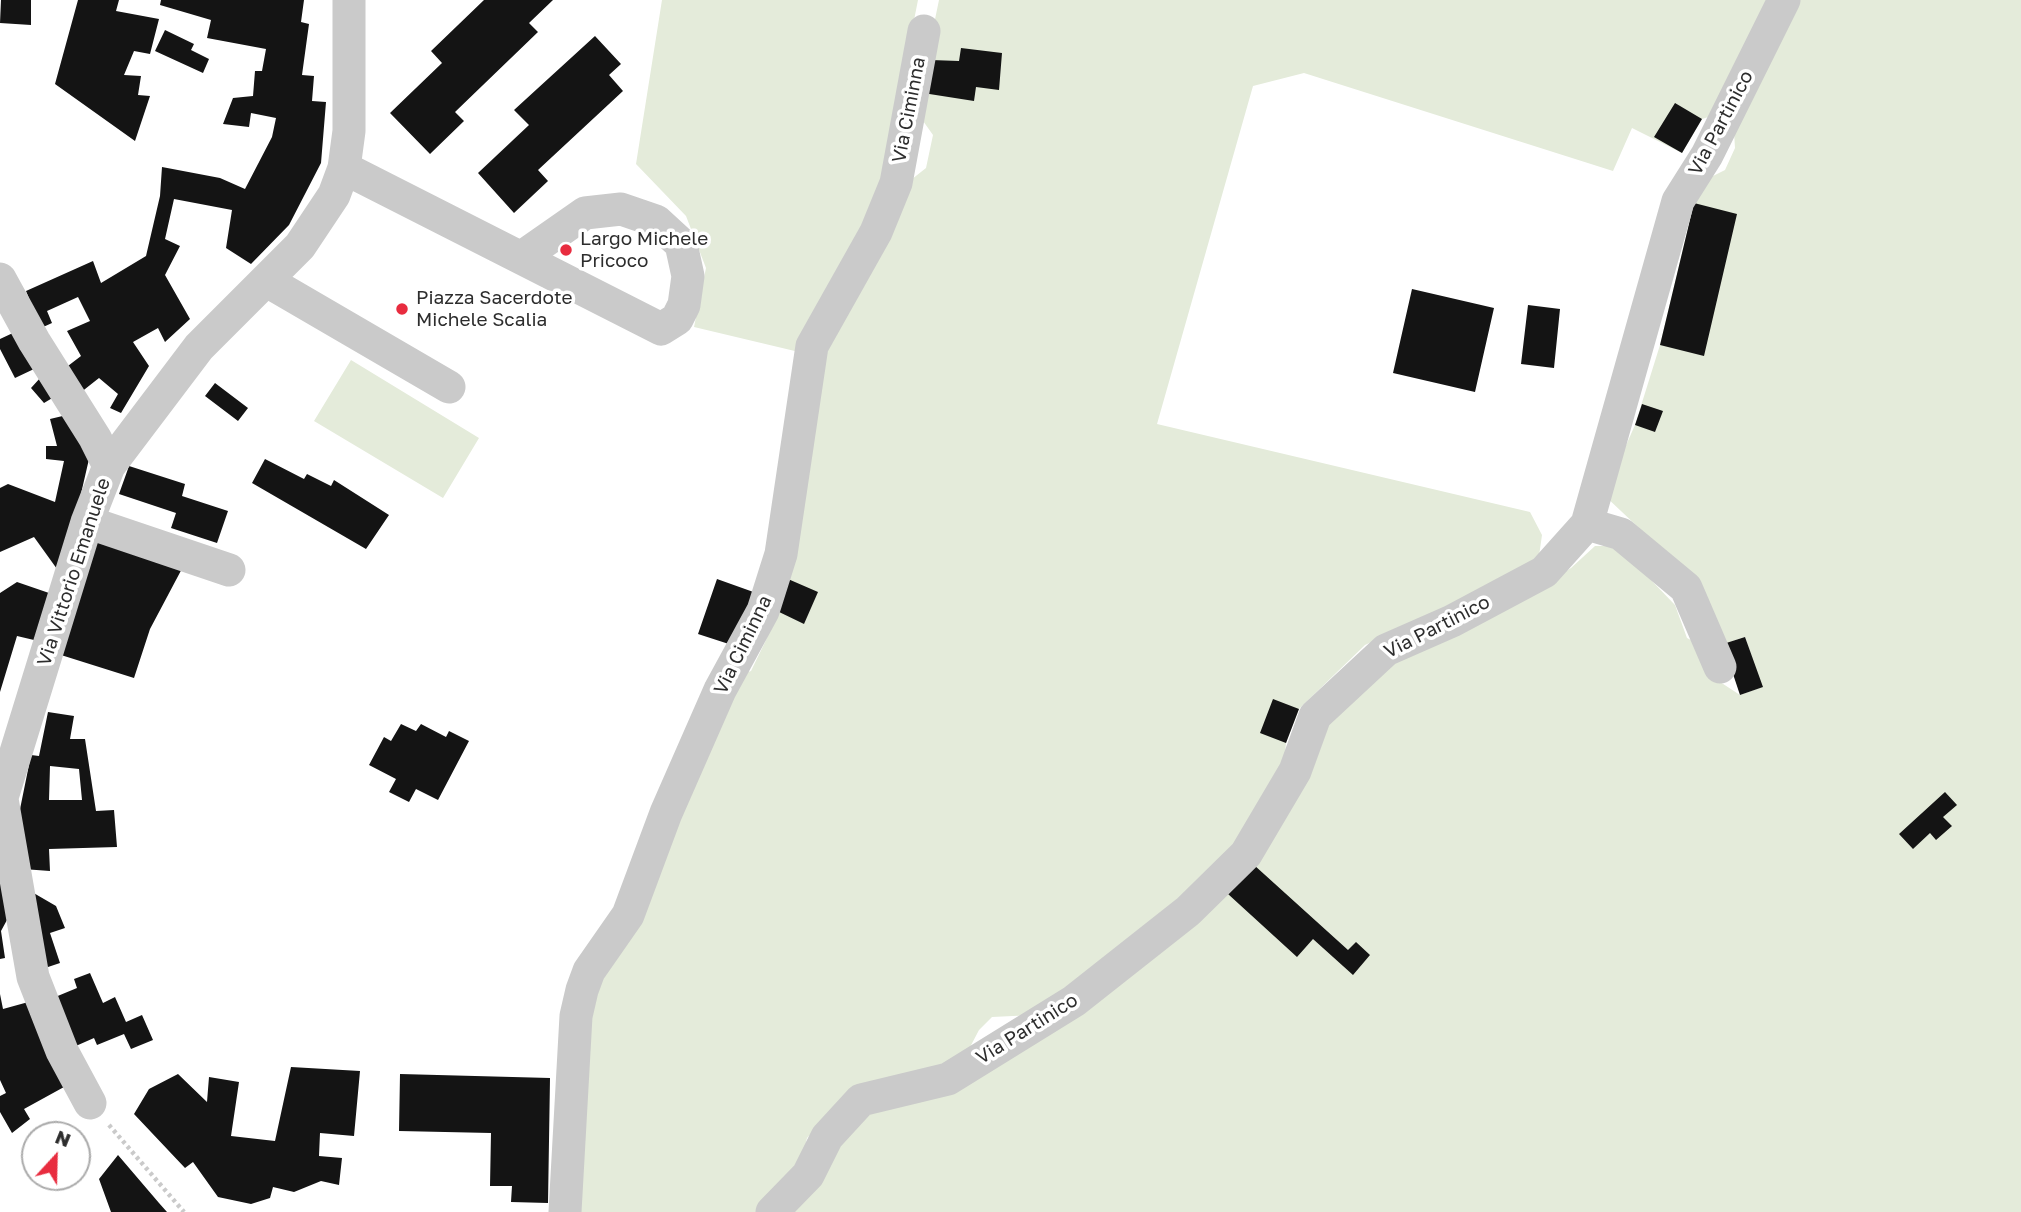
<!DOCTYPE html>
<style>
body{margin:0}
#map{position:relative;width:2021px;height:1212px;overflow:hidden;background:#fff;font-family:"Golos Text",sans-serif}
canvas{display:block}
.north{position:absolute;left:21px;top:1121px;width:70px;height:70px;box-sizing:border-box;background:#fff;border:2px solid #ababab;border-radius:50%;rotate:22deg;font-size:19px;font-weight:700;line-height:28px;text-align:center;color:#2d2d2d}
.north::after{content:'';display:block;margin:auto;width:24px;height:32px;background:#e82c3f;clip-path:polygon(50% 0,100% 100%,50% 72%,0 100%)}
</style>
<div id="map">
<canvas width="2021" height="1212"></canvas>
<div class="north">N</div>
</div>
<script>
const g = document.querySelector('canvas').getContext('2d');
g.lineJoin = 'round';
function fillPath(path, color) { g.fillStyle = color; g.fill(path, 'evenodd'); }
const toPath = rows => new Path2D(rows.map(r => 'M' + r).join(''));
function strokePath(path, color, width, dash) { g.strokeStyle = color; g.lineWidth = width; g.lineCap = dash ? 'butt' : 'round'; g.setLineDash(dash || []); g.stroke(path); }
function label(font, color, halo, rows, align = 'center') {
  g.font = font + ' "Golos Text",sans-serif'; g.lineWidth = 7; g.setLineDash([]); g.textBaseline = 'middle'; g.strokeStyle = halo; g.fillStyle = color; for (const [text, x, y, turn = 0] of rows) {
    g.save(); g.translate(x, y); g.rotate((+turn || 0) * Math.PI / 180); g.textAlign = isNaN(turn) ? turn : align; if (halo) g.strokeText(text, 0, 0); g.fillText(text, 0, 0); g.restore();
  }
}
fillPath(toPath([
 [662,0,918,0,892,131,884,188,799,352,694,327,706,268,686,216,636,164],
 [939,0,1774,0,1718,114,1702,119,1682,153,1632,128,1613,171,1304,73,1253,86,1157,424,1530,512,1542,535,1538,563,1365,645,1299,709,1286,743,1283,770,1237,844,1176,906,1034,1015,992,1017,979,1030,968,1051,930,1073,848,1096,807,1138,800,1167,759,1212,575,1212,587,1013,736,676,751,671,767,638,815,371,902,187,926,168,933,135,916,111],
 [1797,0,2021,0,2021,1212,786,1212,859,1116,1228,894,1320,730,1384,664,1536,590,1571,568,1595,546,1612,546,1626,554,1675,605,1687,638,1701,645,1714,678,1740,695,1762,687,1745,637,1723,644,1693,579,1604,495,1635,425,1660,345,1694,203,1705,180,1725,170,1735,148,1734,132],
 [351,360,479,438,443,498,314,421]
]), '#e4ebda');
fillPath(toPath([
 [1,0,31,0,31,25,0,23],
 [78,0,119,0,116,11,159,19,150,54,134,51,124,75,141,76,138,95,150,96,135,141,55,84],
 [161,0,304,0,301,22,309,24,302,75,314,76,312,101,326,102,321,163,289,225,251,264,226,248,232,210,174,199,165,239,180,246,165,275,190,319,165,342,158,328,133,342,149,366,121,413,110,408,118,394,99,378,80,393,64,369,81,356,67,331,90,321,78,297,47,311,52,323,41,328,26,291,93,261,101,283,146,256,160,196,162,167,220,178,245,189,272,137,276,118,251,113,249,127,223,124,233,98,253,96,255,71,262,71,266,49,207,38,211,20,160,5],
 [484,0,553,0,529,23,538,32,455,112,464,121,430,154,390,113,442,63,431,51],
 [165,30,194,44,191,50,209,59,203,73,155,51],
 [595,36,621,64,609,75,623,91,538,170,548,181,514,213,478,173,529,125,514,110],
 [961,48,1002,53,999,90,976,87,974,101,923,93,931,60,959,61],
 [1675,103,1702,119,1682,153,1654,137],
 [1694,203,1737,214,1704,356,1660,345],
 [1412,289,1494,308,1475,392,1393,373],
 [1528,305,1560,309,1554,368,1521,364],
 [15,332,34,369,15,378,0,349,0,339],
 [41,377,54,397,44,403,31,388],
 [215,383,248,408,238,421,205,396],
 [1642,404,1663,411,1655,432,1635,425],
 [71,414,89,459,77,511,57,569,34,537,0,552,0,488,8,484,55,502,64,461,46,459,46,446,57,446,50,419],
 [265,459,304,479,307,474,331,486,334,480,389,515,366,549,252,483],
 [129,466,185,484,182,496,228,511,217,543,171,528,176,513,119,494],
 [99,535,185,563,150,629,134,678,61,655],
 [717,579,759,594,735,646,698,634],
 [788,579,818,592,804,624,775,610],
 [17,582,49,593,34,640,17,636,0,692,0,593],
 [1745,637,1763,687,1740,695,1723,644],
 [1273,699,1299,709,1286,743,1260,733],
 [48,712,74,716,70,739,85,739,96,811,114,810,117,847,49,849,50,871,23,869,18,819,31,755,39,756],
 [50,766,79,769,82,800,49,800],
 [401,724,416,731,421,724,446,737,449,731,469,741,438,800,416,789,409,802,389,792,396,779,369,765,384,737,391,741],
 [1945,792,1957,805,1943,817,1952,826,1936,840,1930,833,1913,849,1899,834],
 [0,862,14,907,1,931,5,958,0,959],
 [1254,865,1348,950,1356,942,1370,955,1353,975,1313,939,1297,957,1228,894],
 [25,888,56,906,65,928,50,933,60,963,42,969],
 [90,973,103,1003,115,997,126,1022,142,1015,153,1040,131,1049,124,1034,97,1045,94,1038,69,1049,48,1000,77,988,74,979],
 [0,994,3,1009,32,1001,64,1087,24,1109,30,1119,12,1133,0,1112,0,1096,6,1093,0,1080],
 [291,1067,360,1071,354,1136,320,1133,319,1156,342,1158,339,1185,321,1181,294,1192,273,1187,270,1198,251,1204,218,1197,193,1162,185,1168,134,1114,149,1089,178,1074,207,1102,209,1077,239,1082,231,1136,275,1141],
 [400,1074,550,1078,548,1203,511,1202,512,1186,490,1186,491,1133,399,1131],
 [118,1155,159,1203,167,1212,111,1212,99,1179]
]), '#141414');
strokePath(toPath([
 [109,1125,184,1212]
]), '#cacaca', 4.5, [3.5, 3.5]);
strokePath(toPath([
 [344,168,661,329,677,319,684,305,688,276,681,244,656,221,621,209,585,213,522,257],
 [0,279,34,341,95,438,109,466],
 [267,281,449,387],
 [87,522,229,570],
 [1587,524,1621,534,1686,588,1720,667],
 [2,799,33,977,62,1051,90,1103],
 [0,804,87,522,109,466,199,347,300,246,334,195,344,168,349,131,349,0],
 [565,1212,576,1016,582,990,589,971,628,915,666,813,720,690,763,611,781,554,812,346,876,232,896,183,924,31],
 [772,1212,808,1175,827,1137,861,1100,948,1079,1074,1001,1188,911,1246,854,1295,771,1315,716,1386,650,1452,621,1544,572,1587,524,1678,201,1707,155,1784,0]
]), '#cacaca', 33);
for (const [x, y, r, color] of [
 [566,250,7,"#e82c3f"],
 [402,309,7,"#e82c3f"]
]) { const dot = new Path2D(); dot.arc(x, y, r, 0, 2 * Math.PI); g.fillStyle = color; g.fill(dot); strokePath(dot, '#fff', 2.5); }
label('19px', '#2d2d2d', '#fff', [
 ["Via Ciminna",909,110,-79],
 ["Via Partinico",1721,123,-62],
 ["Via Vittorio Emanuele",74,572,-72],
 ["Via Partinico",1437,627,-27],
 ["Via Ciminna",743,645,-64],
 ["Via Partinico",1027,1029,-32]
]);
label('19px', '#2d2d2d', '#fff', [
 ["Largo Michele",580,239],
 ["Pricoco",580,261],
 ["Piazza Sacerdote",416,298],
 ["Michele Scalia",416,320]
], 'left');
</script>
